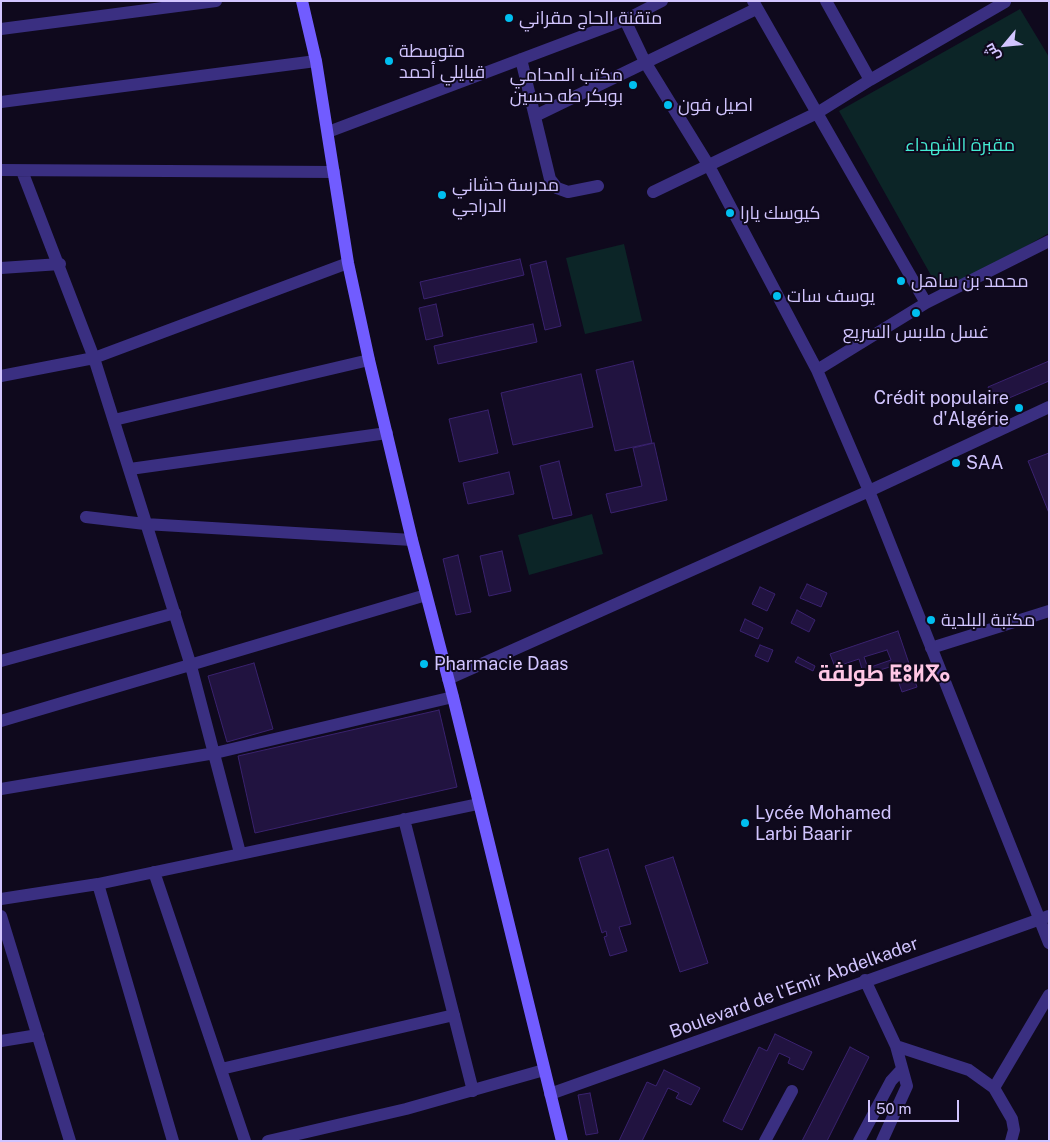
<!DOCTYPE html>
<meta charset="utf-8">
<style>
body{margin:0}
#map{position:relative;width:1050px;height:1142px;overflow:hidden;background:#0f091d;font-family:"Public Sans",Cairo,sans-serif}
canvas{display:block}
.frame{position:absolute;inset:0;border:2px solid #d2c5ff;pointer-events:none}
.north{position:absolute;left:980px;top:20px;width:50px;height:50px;-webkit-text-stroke:4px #0f091d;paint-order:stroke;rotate:242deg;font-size:14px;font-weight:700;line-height:20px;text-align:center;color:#d2c5ff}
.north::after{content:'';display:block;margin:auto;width:18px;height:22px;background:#d2c5ff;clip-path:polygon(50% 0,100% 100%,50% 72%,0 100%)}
.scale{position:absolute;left:868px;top:1100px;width:91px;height:22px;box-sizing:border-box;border:2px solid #d2c5ff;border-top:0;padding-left:6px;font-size:15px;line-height:18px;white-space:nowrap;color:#d2c5ff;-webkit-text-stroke:4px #0f091d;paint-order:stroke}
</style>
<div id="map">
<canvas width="1050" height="1142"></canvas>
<div class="frame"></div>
<div class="north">ش</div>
<div class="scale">50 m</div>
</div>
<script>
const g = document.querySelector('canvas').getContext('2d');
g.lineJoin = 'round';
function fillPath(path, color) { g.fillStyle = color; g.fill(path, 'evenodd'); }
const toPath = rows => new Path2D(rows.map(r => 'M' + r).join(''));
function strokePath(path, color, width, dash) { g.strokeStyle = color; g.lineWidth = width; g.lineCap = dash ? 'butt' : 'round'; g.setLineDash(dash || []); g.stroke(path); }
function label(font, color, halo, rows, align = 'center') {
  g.font = font + ' "Public Sans",Cairo,"Noto Sans Tifinagh",sans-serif'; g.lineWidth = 4; g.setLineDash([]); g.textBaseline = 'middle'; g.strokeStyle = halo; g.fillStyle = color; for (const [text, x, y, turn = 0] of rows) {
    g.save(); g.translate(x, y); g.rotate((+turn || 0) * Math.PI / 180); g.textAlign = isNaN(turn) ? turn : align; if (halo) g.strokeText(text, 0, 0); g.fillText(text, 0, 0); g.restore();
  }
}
fillPath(toPath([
 [1020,9,1049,57,1049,233,942,295,839,111],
 [624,244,642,321,585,334,566,258],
 [592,514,603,554,529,575,518,535]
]), '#0c2527');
const building = toPath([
 [520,259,524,275,424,299,420,282,520,259],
 [546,261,561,326,545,330,530,265,546,261],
 [436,304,443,336,426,340,419,308,436,304],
 [533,324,537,342,438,364,434,346,533,324],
 [633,361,652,443,615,451,596,370,633,361],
 [1049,361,1049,381,995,404,988,387,1049,361],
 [581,374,593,427,513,445,501,393,581,374],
 [488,410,498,453,459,462,449,419,488,410],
 [654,443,667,500,611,513,606,494,642,486,633,448,654,443],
 [1049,453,1049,513,1028,461,1049,453],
 [559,461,572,515,553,519,540,466,559,461],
 [509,472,514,494,468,504,463,483,509,472],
 [502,551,511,591,489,596,480,556,502,551],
 [458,555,471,612,456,615,443,559,458,555],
 [807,584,827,593,821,607,800,598,807,584],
 [760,587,775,594,767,611,752,604,760,587],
 [797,610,815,620,809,632,791,623,797,610],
 [745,619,763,628,758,639,740,631,745,619],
 [898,631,917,687,902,692,893,666,870,673,871,677,865,679,859,659,835,667,830,654,898,631],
 [887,650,891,660,868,668,864,657,887,650],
 [760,645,773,650,768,662,755,656,760,645],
 [798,657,815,666,813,671,795,662,798,657],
 [254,663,273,729,227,742,208,676,254,663],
 [439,710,457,787,255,833,238,756,439,710],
 [608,849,631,924,619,927,627,951,610,956,604,937,607,936,606,931,602,933,579,858,608,849],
 [673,857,708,963,680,972,645,866,673,857],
 [775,1034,812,1052,803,1070,788,1063,790,1058,779,1053,742,1130,723,1121,759,1047,767,1051,775,1034],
 [850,1047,869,1057,827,1141,802,1141,850,1047],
 [664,1070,700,1088,691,1105,676,1098,679,1093,668,1088,642,1141,619,1141,647,1082,656,1086,664,1070],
 [590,1093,598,1133,586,1135,578,1095,590,1093]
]);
fillPath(building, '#211340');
strokePath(building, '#3a226f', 1);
strokePath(toPath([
 [826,1,870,80],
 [625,20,645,62,709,166,817,370,869,491,1049,943],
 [1,29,216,1],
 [521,59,550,179,557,188,568,192,598,186],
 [1,102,316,61],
 [535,116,756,9],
 [328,132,625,20,662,1],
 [1,170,334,172],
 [22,171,94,358,191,666,240,853],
 [653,192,817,113,753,1],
 [1,268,60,264],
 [926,303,1049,241],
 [817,370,926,303,817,113,870,80,1005,2],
 [1,376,94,358,348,263],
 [114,420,369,360],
 [130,469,387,433],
 [86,517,145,524,412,540],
 [931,648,1049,611],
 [1,661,175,613],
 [448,679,869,491,1049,407],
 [1,721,426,595],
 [1,789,215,753,453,697],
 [404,819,473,1091],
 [154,872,245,1141],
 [98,884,173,1141],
 [1,899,98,884,478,804],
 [1,916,70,1141],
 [865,980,896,1046,907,1086,882,1141],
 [1,1041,38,1035],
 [896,1046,969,1070,994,1088,1012,1119,1014,1130,1011,1141],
 [221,1069,454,1015],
 [994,1088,1049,995],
 [550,1094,1049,916],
 [268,1141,406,1109,544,1070],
 [765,1141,792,1091],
 [859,1141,891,1081,902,1069]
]), '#3a2f81', 12);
strokePath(toPath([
 [302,1,316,61,348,263,369,360,412,540,453,697,562,1141]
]), '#715cff', 12);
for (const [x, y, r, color] of [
 [509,18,5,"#00bff0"],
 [389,61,5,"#00bff0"],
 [633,85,5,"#00bff0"],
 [668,105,5,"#00bff0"],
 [442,195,5,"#00bff0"],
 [730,213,5,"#00bff0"],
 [901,281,5,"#00bff0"],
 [777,296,5,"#00bff0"],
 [916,313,5,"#00bff0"],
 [1019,408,5,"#00bff0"],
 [956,463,5,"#00bff0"],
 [931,620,5,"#00bff0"],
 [424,664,5,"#00bff0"],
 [745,823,5,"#00bff0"]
]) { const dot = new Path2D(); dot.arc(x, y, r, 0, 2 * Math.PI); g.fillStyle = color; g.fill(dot); strokePath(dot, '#0f091d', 2); }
label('18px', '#d2c5ff', '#0f091d', [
 ["متقنة الحاج مقراني",519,18],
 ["متوسطة",399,51],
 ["قبايلي أحمد",399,72],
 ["مكتب المحامي",623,75,"right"],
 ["بوبكر طه حسين",623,96,"right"],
 ["اصيل فون",678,105],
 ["مدرسة حشاني",452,185],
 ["الدراجي",452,206],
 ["كيوسك يارا",740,213],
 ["محمد بن ساهل",911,281],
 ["يوسف سات",787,296],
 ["غسل ملابس السريع",916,332,"center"],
 ["Crédit populaire",1009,398,"right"],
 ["d'Algérie",1009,419,"right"],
 ["SAA",966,463],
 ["مكتبة البلدية",941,620],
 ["Pharmacie Daas",434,664],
 ["Lycée Mohamed",755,813],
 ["Larbi Baarir",755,834]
], 'left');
label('18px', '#45ebd3', '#0f091d', [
 ["مقبرة الشهداء",960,145]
]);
label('18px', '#d2c5ff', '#0f091d', [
 ["Boulevard de l'Emir Abdelkader",794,988,-20]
]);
label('bold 22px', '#ffc7e5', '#0f091d', [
 ["طولڤة ⵟⵓⵍⴳⴰ",884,674]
]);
</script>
